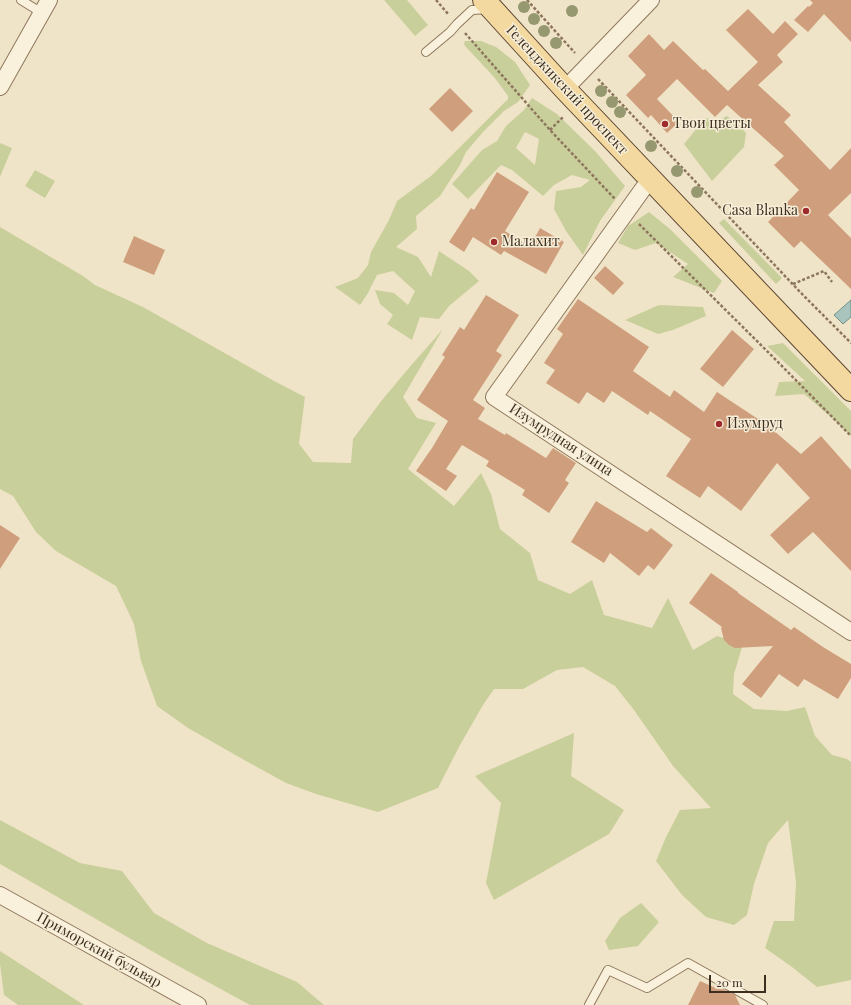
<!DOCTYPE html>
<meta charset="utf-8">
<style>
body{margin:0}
#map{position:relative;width:851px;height:1005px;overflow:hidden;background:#f0e4c8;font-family:"Playfair Display",serif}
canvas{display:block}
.scale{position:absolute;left:709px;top:975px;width:57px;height:18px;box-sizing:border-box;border:2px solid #3d2e20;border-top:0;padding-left:5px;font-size:12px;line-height:14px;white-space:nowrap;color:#3d2e20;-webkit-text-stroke:3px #f7eed8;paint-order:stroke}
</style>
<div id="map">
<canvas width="851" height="1005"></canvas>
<div class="scale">20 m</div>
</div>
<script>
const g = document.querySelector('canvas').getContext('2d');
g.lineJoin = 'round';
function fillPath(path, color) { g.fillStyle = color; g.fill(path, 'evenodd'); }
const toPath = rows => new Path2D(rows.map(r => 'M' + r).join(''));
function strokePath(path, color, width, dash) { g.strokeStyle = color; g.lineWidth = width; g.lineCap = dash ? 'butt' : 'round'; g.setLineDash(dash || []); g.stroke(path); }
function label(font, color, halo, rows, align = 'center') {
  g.font = font + ' "Playfair Display",serif'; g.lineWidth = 3; g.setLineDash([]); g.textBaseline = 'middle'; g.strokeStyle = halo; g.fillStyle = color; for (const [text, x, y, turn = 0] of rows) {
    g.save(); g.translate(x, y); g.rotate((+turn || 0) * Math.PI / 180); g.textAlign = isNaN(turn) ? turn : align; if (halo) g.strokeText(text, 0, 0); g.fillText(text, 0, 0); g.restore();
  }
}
fillPath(toPath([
 [384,0,407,0,428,25,415,36],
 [465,41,481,41,496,47,515,62,530,85,518,102,504,111,483,132,466,152,460,165,440,196,416,216,417,229,396,247,418,257,431,277,439,251,469,271,479,281,449,306,439,319,420,317,412,340,387,324,393,315,380,304,375,290,394,293,408,305,415,291,393,271,377,275,368,293,360,305,335,287,358,278,368,265,371,252,389,220,397,201,431,176,508,99,508,96,494,77,465,46,464,44],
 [532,98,557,114,595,151,625,186,600,221,583,255,566,231,554,209,556,191,581,187,590,180,572,175,554,185,543,196,512,170,501,165,468,199,452,184,482,150,497,141,506,126,524,110],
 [525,132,539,139,535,165,516,148],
 [727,116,737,123,746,133,744,147,712,181,684,144,705,118,719,120],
 [0,143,12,148,0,177],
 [35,170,55,181,45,198,25,186],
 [649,212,670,229,722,281,714,293,673,277,688,264,656,243,635,250,618,243,628,226],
 [724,219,782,278,776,284,719,223],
 [0,227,83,276,95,285,143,307,276,382,305,397,299,444,313,462,351,463,353,439,382,400,408,369,443,329,403,397,417,418,436,423,408,469,454,506,481,473,491,494,500,529,530,553,538,580,570,594,592,580,604,615,652,628,668,598,693,650,717,636,743,644,734,674,733,694,754,709,787,711,805,707,815,736,832,755,847,759,851,762,851,980,817,987,792,967,765,948,774,921,794,921,796,882,788,820,768,843,754,884,747,915,734,925,706,917,682,895,656,861,666,837,680,810,711,808,673,766,634,710,615,686,583,667,557,670,523,689,494,689,483,705,460,745,438,788,378,812,316,794,286,783,246,761,188,728,157,706,141,661,134,624,116,586,56,551,36,532,13,496,0,489],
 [659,305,703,307,706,316,673,330,658,334,625,320],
 [783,343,851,411,851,436,831,417,804,394,775,396,779,382,805,381,767,346],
 [574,733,571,776,624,810,609,834,494,900,486,883,501,803,475,776],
 [0,820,80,863,122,871,154,913,207,943,297,982,324,1005,250,1005,171,962,0,864],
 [641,903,659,922,638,946,609,950,605,941,620,918],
 [0,951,84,1005,18,1005,4,995,0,964]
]), '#c9cf9b');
const water = toPath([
 [851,300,851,317,843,324,834,315,851,300]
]);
fillPath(water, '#a9c4bc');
strokePath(water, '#6f938a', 1);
fillPath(toPath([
 [810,0,851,0,851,42,824,14,808,32,794,20,808,6,809,7,813,3],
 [748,9,773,34,785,21,798,34,777,55,783,62,758,85,791,115,784,122,830,170,851,148,851,193,828,215,851,238,851,289,801,241,794,248,768,222,799,190,774,165,784,156,727,105,715,117,677,79,657,99,679,122,667,133,651,115,648,118,626,95,646,75,628,56,649,34,664,50,673,41,703,70,705,69,728,91,758,62,726,30],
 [450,88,473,111,452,132,429,109],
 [497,172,529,192,505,231,530,247,540,228,564,242,546,274,504,251,501,255,473,237,464,252,449,242,471,208,474,210],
 [134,236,165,250,154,275,123,262],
 [605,266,624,283,613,295,594,278],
 [486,295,519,315,496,351,502,355,473,400,485,408,478,419,505,435,506,433,546,458,553,448,576,463,565,480,569,483,549,513,522,495,525,490,486,466,489,461,462,445,446,469,457,476,446,491,416,471,432,448,448,421,417,400,445,357,442,355,460,327,464,330],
 [578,299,649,347,633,371,670,397,674,390,704,412,717,392,758,419,759,418,801,454,821,436,851,470,851,571,813,532,788,554,770,535,810,498,777,463,741,511,708,486,700,498,666,476,691,439,650,411,648,415,612,391,604,403,587,392,579,404,546,383,555,370,544,363,563,334,557,329],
 [732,330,754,349,723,387,700,369],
 [596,501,647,532,651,528,673,545,654,570,648,565,639,576,610,553,604,563,571,542],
 [0,525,20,538,0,569],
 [711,573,738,592,738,593,791,630,794,627,823,647,851,664,851,678,838,699,804,679,798,687,779,674,761,698,742,684,773,646,735,648,729,645,724,640,721,628,722,627,689,603],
 [700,981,718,989,723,989,735,995,740,1005,688,1005]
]), '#cf9f7d');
const lane = toPath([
 [21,0,42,13],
 [426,52,450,32,457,24,472,10,489,9],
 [589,1005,608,970,647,988,688,963,763,1005]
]);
const street = toPath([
 [0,87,49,0],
 [565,89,651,0],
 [650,179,494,397,851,632],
 [0,895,198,1005]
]);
const primary = toPath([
 [484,0,565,89,851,390]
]);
strokePath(lane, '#8d765c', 10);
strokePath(street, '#8d765c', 18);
strokePath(primary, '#5b4430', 24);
strokePath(toPath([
 [436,0,449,15],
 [527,0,575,53],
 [465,33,550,130,615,199],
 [598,79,803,295,851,343],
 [550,130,564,116],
 [639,224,771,355,851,436],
 [793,284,824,271,832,282]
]), '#8d765c', 2.5, [3, 2]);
strokePath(lane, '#faf1dc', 8);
strokePath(street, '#faf1dc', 16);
strokePath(primary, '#f3d9a0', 22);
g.fillStyle = '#96986f';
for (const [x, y] of [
 [524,7],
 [572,11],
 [534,19],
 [544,31],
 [556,43],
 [601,91],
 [612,102],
 [620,112],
 [651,146],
 [677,171],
 [697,192]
]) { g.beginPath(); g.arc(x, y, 6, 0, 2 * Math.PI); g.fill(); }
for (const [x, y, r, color] of [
 [665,124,4,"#9e2a2b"],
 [806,211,4,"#9e2a2b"],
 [494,242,4,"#9e2a2b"],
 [719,424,4,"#9e2a2b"]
]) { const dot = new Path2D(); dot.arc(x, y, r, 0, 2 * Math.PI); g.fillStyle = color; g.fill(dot); strokePath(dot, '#f7eed8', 1.5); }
label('14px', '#3d2e20', '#f7eed8', [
 ["Геленджикский проспект",567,90,47],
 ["Изумрудная улица",561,440,33],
 ["Приморский бульвар",99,950,29]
]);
label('14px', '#3d2e20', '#f7eed8', [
 ["Твои цветы",673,124],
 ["Casa Blanka",798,211,"right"],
 ["Малахит",502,242],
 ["Изумруд",727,424]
], 'left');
</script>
